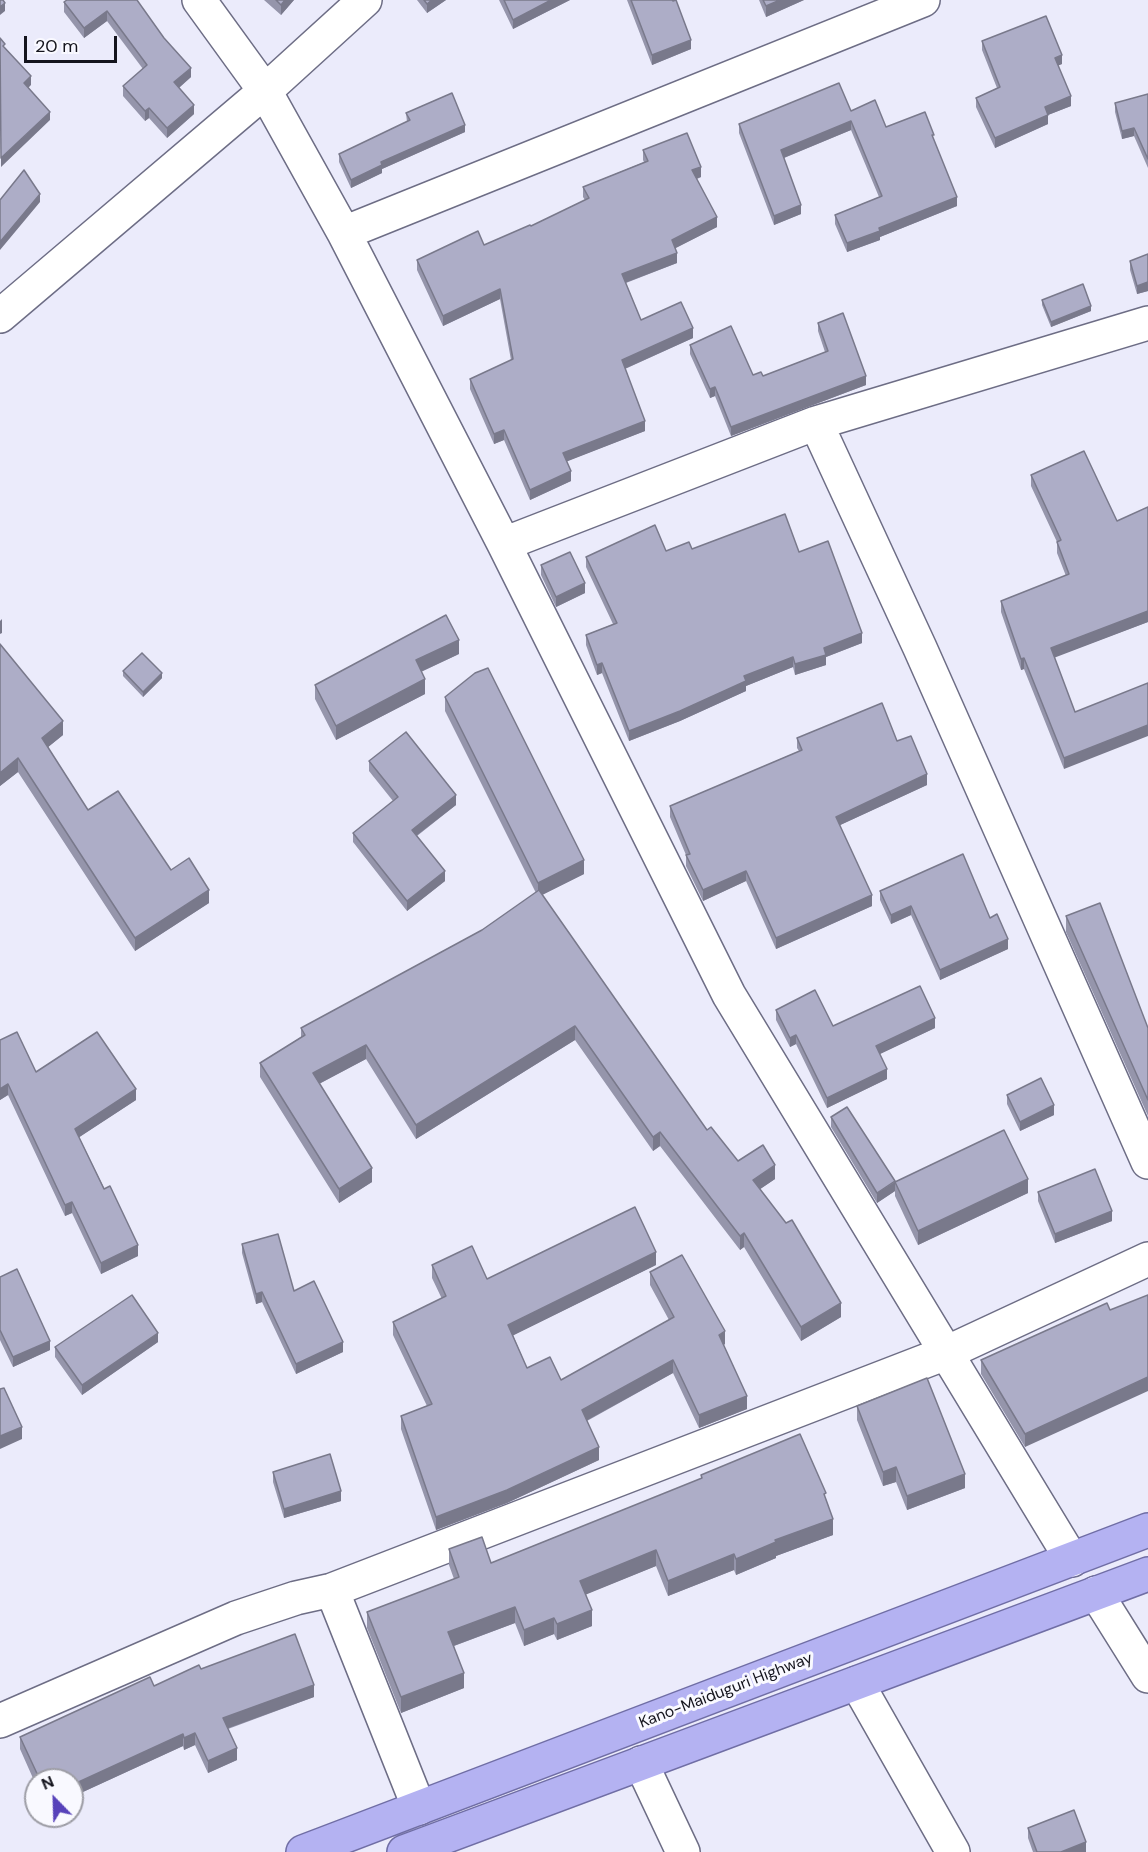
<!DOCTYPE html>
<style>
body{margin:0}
#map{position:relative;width:1148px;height:1852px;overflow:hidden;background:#ebebfb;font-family:"DM Sans",sans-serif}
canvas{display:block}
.north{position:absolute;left:24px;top:1768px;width:60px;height:60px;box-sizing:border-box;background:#f9f9ff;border:2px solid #9d9da5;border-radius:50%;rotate:337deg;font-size:16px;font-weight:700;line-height:24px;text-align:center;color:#14141d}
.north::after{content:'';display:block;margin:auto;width:21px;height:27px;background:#5742ba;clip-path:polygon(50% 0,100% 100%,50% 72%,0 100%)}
.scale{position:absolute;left:24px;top:36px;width:93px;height:27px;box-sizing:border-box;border:3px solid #14141d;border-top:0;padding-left:8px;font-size:18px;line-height:21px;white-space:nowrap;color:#14141d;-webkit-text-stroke:4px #f9f9ff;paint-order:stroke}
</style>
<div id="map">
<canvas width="1148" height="1852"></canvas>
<div class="north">N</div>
<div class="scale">20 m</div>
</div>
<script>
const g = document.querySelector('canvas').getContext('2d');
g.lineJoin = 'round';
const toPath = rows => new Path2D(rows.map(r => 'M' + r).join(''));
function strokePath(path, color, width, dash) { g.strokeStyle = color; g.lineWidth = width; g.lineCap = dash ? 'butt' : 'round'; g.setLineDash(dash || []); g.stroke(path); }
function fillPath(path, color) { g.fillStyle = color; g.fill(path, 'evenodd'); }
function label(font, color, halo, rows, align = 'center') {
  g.font = font + ' "DM Sans",sans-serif'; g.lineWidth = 6; g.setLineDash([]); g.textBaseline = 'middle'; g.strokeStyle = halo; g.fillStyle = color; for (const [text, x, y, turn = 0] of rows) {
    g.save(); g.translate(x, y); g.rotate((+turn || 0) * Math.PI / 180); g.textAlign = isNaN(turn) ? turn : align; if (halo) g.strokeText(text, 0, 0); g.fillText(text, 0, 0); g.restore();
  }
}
const minor = toPath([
 [199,0,265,91,344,233,504,544,729,995,1072,1560],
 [344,233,923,0],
 [0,316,265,91,365,0],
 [816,423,920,648,1148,1162],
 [504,544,816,423,1148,323],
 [332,1590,419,1808],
 [1096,1593,1148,1676],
 [857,1683,953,1852],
 [0,1721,236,1618,296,1598,332,1590,946,1353,1148,1259],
 [641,1763,683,1852]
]);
const trunk = toPath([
 [303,1852,1148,1530],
 [404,1852,1148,1574]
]);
strokePath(minor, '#6d6d85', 36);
strokePath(trunk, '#706ea5', 36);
strokePath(minor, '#fff', 33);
strokePath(trunk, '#b4b2f2', 33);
fillPath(toPath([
 [137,0,191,77,179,88,194,114,167,138,149,118,145,121,123,96,123,86,143,69,107,21,84,38,64,12,64,2],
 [264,0,294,0,281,15],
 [417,0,446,0,427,13],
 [499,0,570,0,513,29],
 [627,0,672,0,691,49,652,65],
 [759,0,804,0,766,17],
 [982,41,1062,64,1058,65,1071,106,1048,115,1048,124,995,148,976,107,976,98,997,88,982,50],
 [1148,94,1148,168,1134,136,1122,139,1115,112,1115,103],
 [851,111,886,127,934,141,957,206,880,237,880,240,847,252,835,224,835,215,879,197,851,130,784,158,801,214,774,225,739,133,739,124],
 [406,113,465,132,382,169,382,173,351,188,339,162,339,154,407,122],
 [643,150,701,177,697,179,717,227,675,248,677,263,626,283,641,320,693,338,625,369,645,431,567,461,571,481,530,500,504,440,494,444,470,389,470,379,511,360,500,299,443,326,417,270,417,260,484,245,531,226,585,200,583,197,583,187,644,162,643,160],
 [1148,254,1148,291,1137,294,1130,270,1130,261],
 [1042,300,1091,311,1051,327,1042,305],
 [818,323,866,385,731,436,715,396,710,398,690,354,690,345,753,375,763,376,825,352,818,331],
 [1031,475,1117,521,1148,507,1148,622,1054,657,1075,712,1064,769,1024,669,1021,670,1001,612,1001,601,1066,576,1057,553,1057,542,1031,486],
 [692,549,799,552,862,643,826,657,826,665,795,675,793,667,746,686,746,691,680,721,629,741,602,673,597,675,586,645,586,635,613,624,586,567,586,557],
 [541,565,585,593,556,607,541,575],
 [0,644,63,735,48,747,88,810,171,870,209,903,135,951,18,772,0,786],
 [459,654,421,672,425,694,336,740,315,699,315,685],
 [123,671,162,678,143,697,123,676],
 [445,697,584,874,542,895,707,1130,738,1161,775,1179,760,1189,841,1317,801,1341,744,1247,740,1250,660,1146,653,1151,575,1040,416,1139,366,1059,319,1084,372,1182,339,1203,260,1077,260,1063,301,1037,301,1028,482,930,536,893,445,711],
 [797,738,897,741,927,785,840,825,872,906,776,949,746,881,703,901,686,866,686,855,670,817,670,806,799,751,797,748],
 [369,761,456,805,417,836,445,881,407,911,353,842,353,833,393,801,369,771],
 [880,891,1008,949,940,980,911,915,891,924,880,900],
 [1066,916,1148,1028,1148,1116,1066,932],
 [776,1010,833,1026,935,1028,879,1054,887,1079,827,1108,796,1044,790,1047,776,1020],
 [0,1040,36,1072,136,1100,79,1137,138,1256,101,1274,72,1213,65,1216,8,1095,0,1100],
 [1007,1095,1054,1115,1020,1131,1007,1104],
 [831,1117,895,1181,1028,1193,918,1245,895,1196,895,1191,877,1203,831,1127],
 [1038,1192,1112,1221,1055,1243,1038,1201],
 [242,1244,343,1352,296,1374,262,1302,256,1304,242,1253],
 [432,1265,487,1279,656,1265,513,1335,527,1368,561,1380,669,1320,650,1285,650,1272,725,1344,724,1345,747,1409,699,1428,673,1373,587,1421,599,1460,507,1503,436,1530,401,1429,401,1416,427,1406,393,1335,393,1322,442,1299,432,1278],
 [0,1277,50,1350,13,1367,0,1340],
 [1110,1310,1025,1447,981,1374,981,1360],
 [158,1342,82,1395,55,1357,55,1347],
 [857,1406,965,1488,907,1510,896,1482,883,1486,857,1420],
 [273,1472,341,1501,284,1518,273,1482],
 [701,1475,826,1499,833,1535,776,1556,776,1558,736,1575,734,1570,668,1596,656,1566,586,1594,592,1626,557,1640,554,1634,524,1646,515,1623,454,1646,464,1688,401,1713,367,1628,367,1612,454,1579,449,1565,449,1549,491,1563,701,1479],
 [201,1669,314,1697,228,1729,237,1760,208,1773,195,1745,184,1750,183,1746,72,1797,72,1780,36,1780,36,1785,20,1749,20,1737],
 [1028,1828,1086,1852,1033,1852,1028,1838]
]), '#9595ab');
fillPath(toPath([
 [285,0,294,0,281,15,281,5],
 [432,0,446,0,427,13,427,4],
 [551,0,570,0,513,29,513,20],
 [780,0,804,0,766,17,766,6],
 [5,3,5,11,0,15,0,7],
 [107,11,107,21,84,38,84,28],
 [691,40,691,49,652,65,652,55],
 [1062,55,1062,64,1055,67,1055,58],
 [191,68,191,77,174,92,174,82],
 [31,76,31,85,24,92,24,83],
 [1071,96,1071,106,1048,115,1048,124,995,148,995,138,1045,107],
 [194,105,194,114,167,138,167,128],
 [149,108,149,118,145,121,145,111],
 [50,112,50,120,1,167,1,158],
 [851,121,851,130,781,159,781,150],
 [465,125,465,132,382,169,382,173,351,188,351,180,381,162],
 [1134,128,1134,136,1122,139,1122,131],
 [701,167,701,177,692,180,692,170],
 [40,194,40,202,0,250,0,242],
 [957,197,957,206,880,237,880,240,847,252,847,243,879,228],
 [801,205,801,214,774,225,774,216],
 [717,217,717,227,672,250,672,240],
 [677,253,677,263,622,284,622,274],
 [1148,282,1148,291,1137,294,1137,286],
 [500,289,500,299,443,326,443,316],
 [1091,306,1091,311,1051,327,1051,322],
 [693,328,693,338,622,370,622,360],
 [866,376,866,385,731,436,731,427],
 [715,387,715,396,710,398,710,389],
 [645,421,645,431,563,463,563,453],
 [504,430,504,440,494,444,494,434],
 [571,471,571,481,530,500,530,490],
 [585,583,585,593,556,607,556,597],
 [1148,611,1148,622,1051,659,1051,648],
 [2,619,2,633,0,634,0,621],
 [862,633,862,643,826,657,826,665,795,675,795,664,824,648],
 [459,640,459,654,416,674,416,660],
 [793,657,793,667,746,686,746,691,680,721,629,741,629,731,744,676],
 [1024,658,1024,669,1021,670,1021,659],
 [602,663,602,673,597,675,597,665],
 [162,673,162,678,143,697,143,692],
 [425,679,425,694,336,740,336,726],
 [63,721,63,735,42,752,42,738],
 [1148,725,1148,736,1064,769,1064,758],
 [18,758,18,772,0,786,0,773],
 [927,774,927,785,836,827,836,817],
 [456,795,456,805,412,839,412,830],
 [584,860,584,874,538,897,538,883],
 [445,871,445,881,407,911,407,901],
 [746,871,746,881,703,901,703,890],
 [209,890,209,903,135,951,135,938],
 [872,895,872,906,776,949,776,938],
 [911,906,911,915,891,924,891,915],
 [1008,939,1008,949,940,980,940,970],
 [935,1018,935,1028,876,1056,876,1046],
 [575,1026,575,1040,416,1139,416,1125],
 [796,1035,796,1044,790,1047,790,1038],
 [366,1045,366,1059,313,1087,313,1073],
 [887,1069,887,1079,827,1108,827,1098],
 [8,1084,8,1095,0,1100,0,1089],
 [136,1089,136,1100,75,1140,75,1129],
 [1054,1105,1054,1115,1020,1131,1020,1122],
 [660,1132,660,1146,653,1151,653,1137],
 [775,1165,775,1179,753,1194,753,1180],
 [372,1168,372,1182,339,1203,339,1189],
 [1028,1179,1028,1193,918,1245,918,1231],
 [895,1182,895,1191,877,1203,877,1193],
 [72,1202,72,1213,65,1216,65,1205],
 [1112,1211,1112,1221,1055,1243,1055,1234],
 [744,1233,744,1247,740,1250,740,1236],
 [138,1245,138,1256,101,1274,101,1263],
 [656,1252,656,1265,508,1338,508,1325],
 [262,1292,262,1302,256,1304,256,1294],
 [841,1303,841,1317,801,1341,801,1327],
 [725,1331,725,1344,719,1347,719,1335],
 [158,1333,158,1342,82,1395,82,1385],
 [50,1341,50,1350,13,1367,13,1357],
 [343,1342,343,1352,296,1374,296,1364],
 [673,1360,673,1373,582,1423,582,1410],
 [1148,1377,1148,1391,1025,1447,1025,1434],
 [747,1396,747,1409,699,1428,699,1415],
 [22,1427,22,1439,0,1449,0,1436],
 [599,1447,599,1460,507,1503,436,1530,436,1517],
 [896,1467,896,1482,883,1486,883,1472],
 [965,1474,965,1488,907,1510,907,1496],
 [341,1491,341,1501,284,1518,284,1509],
 [833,1519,833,1535,776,1556,776,1558,736,1575,736,1559,775,1540],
 [656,1550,656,1566,580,1597,580,1581],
 [734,1554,734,1570,668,1596,668,1581],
 [515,1607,515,1623,448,1648,448,1632],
 [592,1610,592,1626,557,1640,557,1624],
 [554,1618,554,1634,524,1646,524,1630],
 [464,1673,464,1688,401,1713,401,1697],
 [314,1685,314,1697,223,1730,223,1718],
 [195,1733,195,1745,184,1750,184,1738],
 [183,1734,183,1746,72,1797,72,1785],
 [237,1748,237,1760,208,1773,208,1761],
 [1086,1842,1086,1852,1061,1852]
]), '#79798b');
const building = toPath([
 [0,0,3,0,5,3,0,7,0,0],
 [67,0,137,0,164,38,191,68,174,82,194,105,167,128,149,108,145,111,123,86,147,65,107,11,84,28,64,2,67,0],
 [276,0,285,0,281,5,276,0],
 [424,0,432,0,427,4,424,0],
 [504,0,551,0,513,20,504,0],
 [631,0,672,0,673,1,676,0,691,40,652,55,631,0],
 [763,0,780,0,766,6,763,0],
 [1046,16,1062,55,1055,58,1071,96,1045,107,1048,115,995,138,976,98,1000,87,982,41,1046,16],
 [0,38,5,44,3,46,31,76,24,83,50,112,1,158,0,38],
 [839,83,851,111,875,100,886,127,925,112,934,135,932,135,957,197,879,228,880,231,847,243,835,215,882,196,851,121,781,150,801,205,774,216,739,124,839,83],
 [452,93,465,125,381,162,382,165,351,180,339,154,410,120,406,113,452,93],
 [1148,94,1148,159,1134,128,1122,131,1115,103,1148,94],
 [687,133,701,167,692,170,717,217,672,240,677,253,622,274,641,320,681,302,693,328,622,360,645,421,563,453,571,471,530,490,504,430,494,434,470,379,513,359,500,289,443,316,417,260,478,231,484,245,530,225,531,226,589,198,583,187,648,161,643,150,687,133],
 [24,170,40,194,0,242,0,200,24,170],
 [1148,254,1148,282,1137,286,1130,261,1148,254],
 [1083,284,1091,306,1051,322,1042,300,1083,284],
 [843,313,866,376,731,427,715,387,710,389,690,345,731,326,753,375,761,372,763,376,828,351,818,323,843,313],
 [1084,451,1117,521,1148,507,1148,611,1051,648,1075,712,1148,683,1148,725,1064,758,1024,658,1021,659,1001,601,1069,574,1057,542,1061,540,1031,475,1084,451],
 [785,514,799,552,828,541,862,633,824,648,826,655,795,664,793,657,744,676,746,681,680,711,629,731,602,663,597,665,586,635,617,623,586,557,655,525,666,551,689,542,692,549,785,514],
 [570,552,585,583,556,597,541,565,570,552],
 [446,615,459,640,416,660,425,679,336,726,315,685,446,615],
 [0,644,63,721,42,738,88,810,118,791,171,870,189,858,209,890,135,938,18,758,0,773,0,644],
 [142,653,162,673,143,692,123,671,142,653],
 [488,668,584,860,538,883,445,697,475,673,488,668],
 [882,703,897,741,911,736,927,774,836,817,872,895,776,938,746,871,703,890,686,855,690,854,670,806,802,750,797,738,882,703],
 [406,732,456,795,412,830,445,871,407,901,353,833,398,797,369,761,406,732],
 [963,854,990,918,997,914,1008,939,940,970,911,906,891,915,880,891,963,854],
 [539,890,707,1130,711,1127,738,1161,763,1145,775,1165,753,1180,786,1223,792,1220,841,1303,801,1327,744,1233,740,1236,660,1132,653,1137,575,1026,416,1125,366,1045,313,1073,372,1168,339,1189,260,1063,305,1035,301,1028,482,930,539,890],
 [1100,903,1148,1028,1148,1100,1066,916,1100,903],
 [920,986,935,1018,876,1046,887,1069,827,1098,796,1035,790,1038,776,1010,815,990,833,1026,920,986],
 [17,1032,36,1072,97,1032,136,1089,75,1129,104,1189,110,1186,138,1245,101,1263,72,1202,65,1205,8,1084,0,1089,0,1040,17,1032],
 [1041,1078,1054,1105,1020,1122,1007,1095,1041,1078],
 [847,1107,895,1181,877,1193,831,1117,847,1107],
 [1004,1130,1028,1179,918,1231,895,1182,1004,1130],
 [1095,1169,1112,1211,1055,1234,1038,1192,1095,1169],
 [635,1207,656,1252,508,1325,527,1368,550,1357,561,1380,674,1317,650,1272,682,1255,725,1331,719,1335,747,1396,699,1415,673,1360,582,1410,599,1447,507,1490,436,1517,401,1416,432,1404,393,1322,446,1296,432,1265,472,1246,487,1279,635,1207],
 [278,1234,294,1291,314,1281,343,1342,296,1364,262,1292,256,1294,242,1244,278,1234],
 [17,1269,50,1341,13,1357,0,1330,0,1277,17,1269],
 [132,1295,158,1333,82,1385,55,1347,132,1295],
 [1148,1295,1148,1377,1025,1434,981,1360,1107,1303,1110,1310,1148,1295],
 [927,1378,965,1474,907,1496,896,1467,883,1472,857,1406,927,1378],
 [4,1388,22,1427,0,1436,0,1389,4,1388],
 [800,1434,826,1493,824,1494,833,1519,775,1540,776,1542,736,1559,734,1554,668,1581,656,1550,580,1581,592,1610,557,1624,554,1618,524,1630,515,1607,448,1632,464,1673,401,1697,367,1612,459,1577,449,1549,482,1537,491,1563,702,1478,701,1475,800,1434],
 [330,1454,341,1491,284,1509,273,1472,330,1454],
 [295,1634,314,1685,223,1718,237,1748,208,1761,195,1733,184,1738,183,1734,72,1785,72,1780,40,1780,20,1737,150,1677,154,1686,199,1665,201,1669,295,1634],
 [1074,1810,1086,1842,1061,1852,1037,1852,1028,1828,1074,1810]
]);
fillPath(building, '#adadc7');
strokePath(building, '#79798b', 1.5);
label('16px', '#14141d', '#f9f9ff', [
 ["Kano-Maiduguri Highway",726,1691,-21]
]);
</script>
